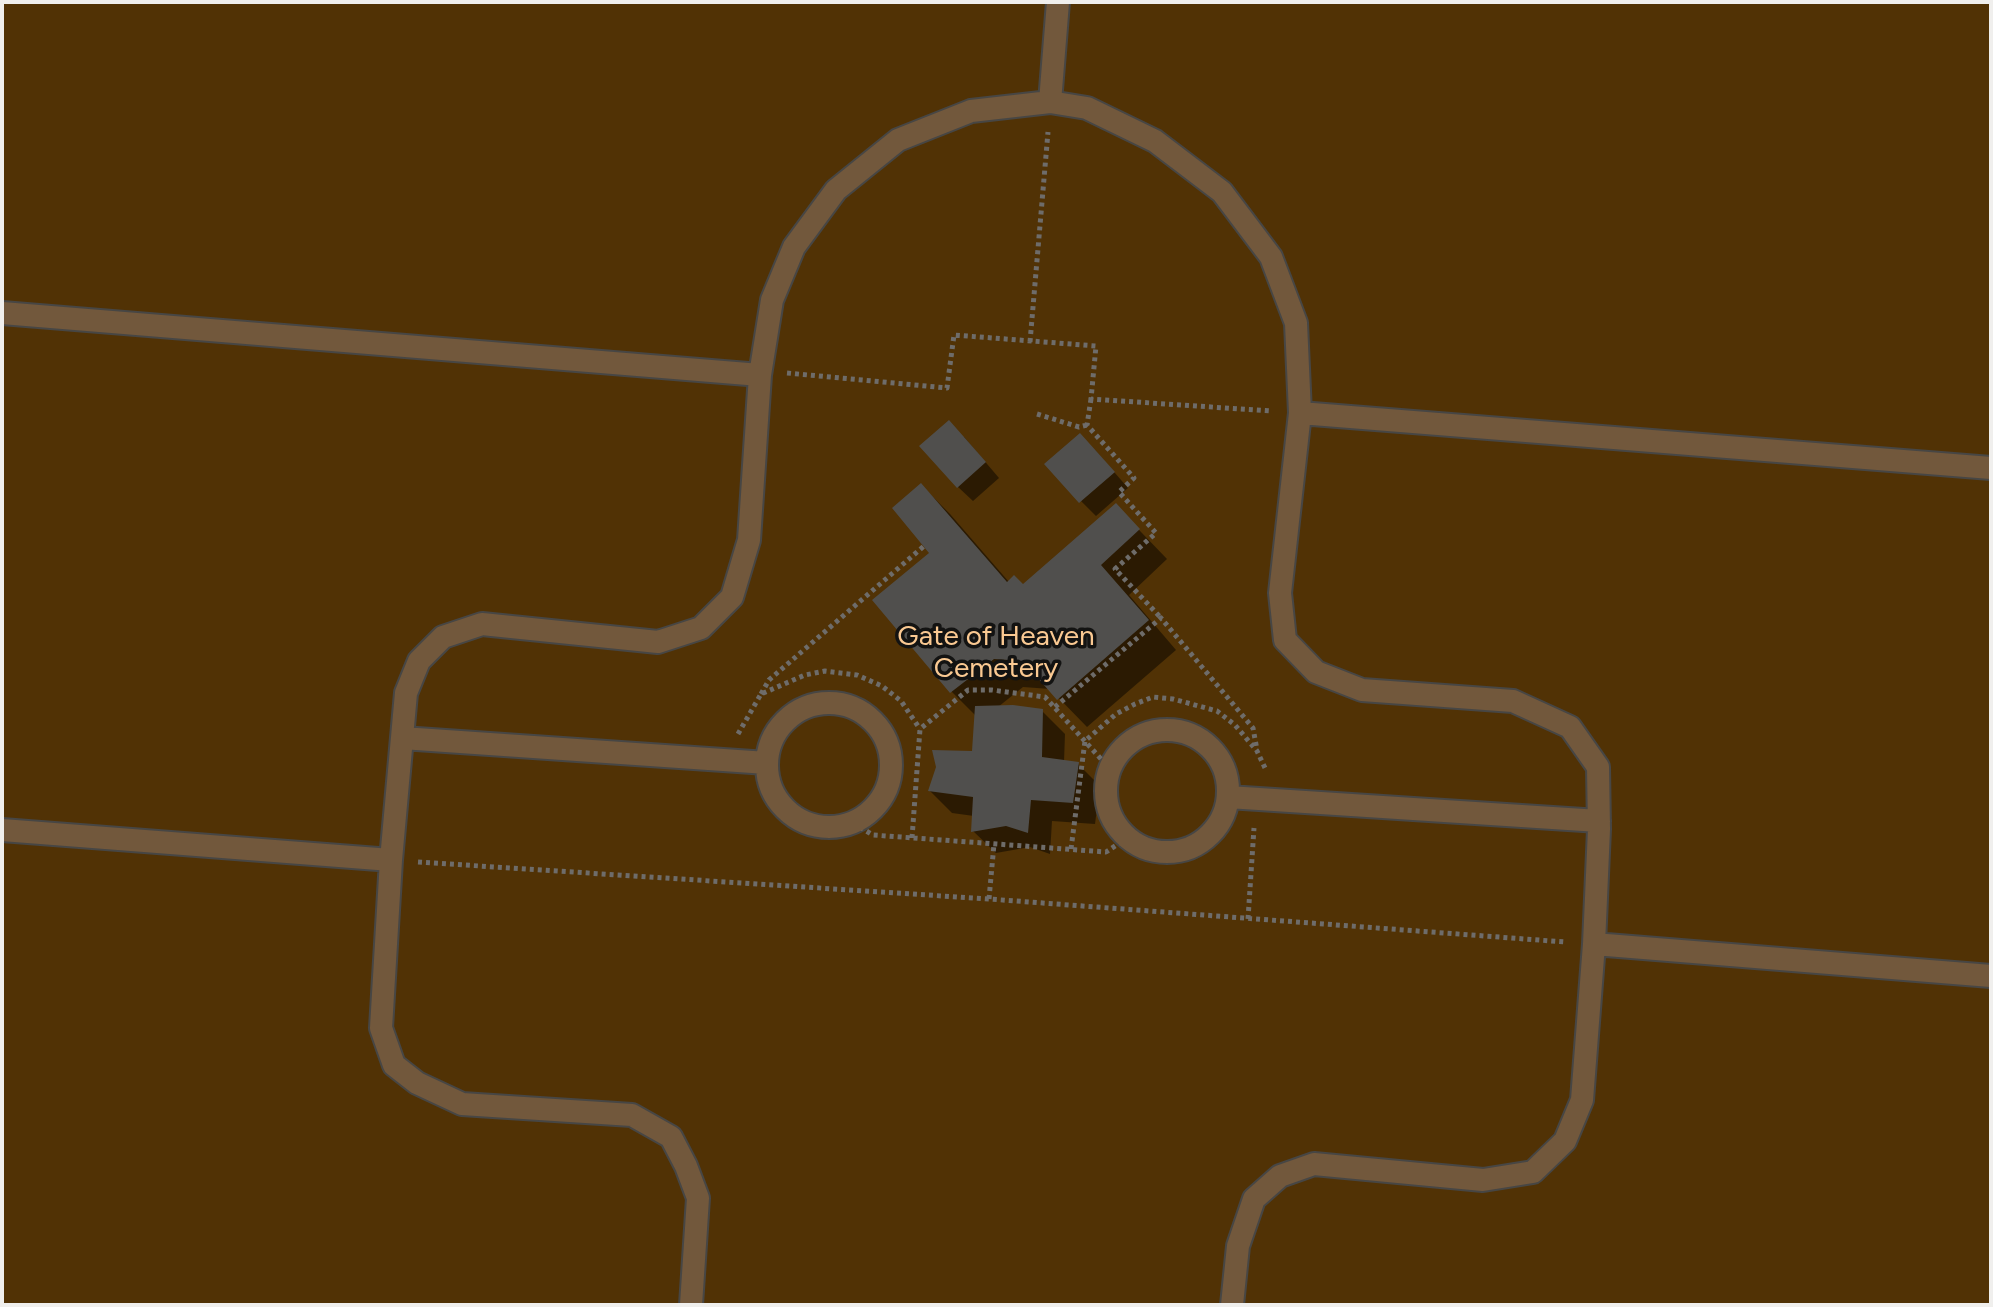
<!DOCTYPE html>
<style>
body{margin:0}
#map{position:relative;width:1993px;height:1307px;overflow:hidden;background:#2c2a28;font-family:Figtree,sans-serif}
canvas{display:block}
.frame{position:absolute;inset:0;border:4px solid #f0efed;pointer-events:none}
</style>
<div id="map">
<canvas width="1993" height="1307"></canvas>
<div class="frame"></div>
</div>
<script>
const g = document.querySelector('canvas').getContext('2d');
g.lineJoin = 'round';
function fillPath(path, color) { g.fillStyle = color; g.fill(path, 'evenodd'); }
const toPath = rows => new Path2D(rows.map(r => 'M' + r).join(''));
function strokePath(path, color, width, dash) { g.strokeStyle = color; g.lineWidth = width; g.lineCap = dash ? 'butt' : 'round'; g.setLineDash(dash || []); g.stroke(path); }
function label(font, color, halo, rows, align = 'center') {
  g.font = font + ' Figtree,sans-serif'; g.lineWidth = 7; g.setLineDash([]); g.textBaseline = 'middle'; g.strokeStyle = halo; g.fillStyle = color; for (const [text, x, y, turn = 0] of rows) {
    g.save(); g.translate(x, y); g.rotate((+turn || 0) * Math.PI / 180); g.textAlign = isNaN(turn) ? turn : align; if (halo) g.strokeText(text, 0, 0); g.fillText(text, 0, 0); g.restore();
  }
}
fillPath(toPath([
 [2,2,1991,2,1991,1305,2,1305]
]), '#513205');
fillPath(toPath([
 [964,437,999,478,973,501,958,487],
 [1095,450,1128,488,1096,516,1081,501],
 [921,485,950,514,1009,582,1023,587,1116,506,1167,559,1129,595,1176,650,1087,727,1050,689,1023,687,998,707,1042,711,1065,734,1064,762,1078,764,1100,786,1095,824,1052,821,1050,854,1030,847,996,853,973,831,974,816,952,813,930,791,938,767,974,753,976,716,952,692,875,601,932,553]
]), '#0007');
fillPath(toPath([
 [949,420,986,462,957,488,919,446],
 [1080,433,1115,472,1079,503,1044,464],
 [921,483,1007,582,1014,575,1023,584,1116,503,1140,529,1101,565,1149,620,1057,700,1023,661,994,659,950,693,872,600,929,553,892,508],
 [1013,705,1043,709,1042,757,1079,762,1073,803,1031,800,1028,833,1006,826,971,832,973,797,928,791,936,767,932,750,972,751,975,706]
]), '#504f4d');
const service = toPath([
 [1050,102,1058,2],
 [2,313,760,375],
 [1300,413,1991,468],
 '767 765a62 62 0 1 1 124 0a62 62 0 1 1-124 0Z',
 '1106 791a61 61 0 1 1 122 0a61 61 0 1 1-122 0Z',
 [402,738,767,763],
 [1228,797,1599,821],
 [2,830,391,860],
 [1594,944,1991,976],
 [691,1305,698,1198,686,1166,671,1137,632,1115,462,1104,417,1083,394,1065,381,1028,391,860,406,693,419,661,443,637,482,624,658,642,701,628,732,597,749,540,760,375,772,300,794,247,836,190,898,140,971,111,1050,102,1087,108,1155,141,1222,192,1271,257,1296,323,1300,413,1280,593,1285,640,1316,672,1362,690,1513,701,1570,727,1598,767,1599,829,1594,944,1582,1100,1565,1141,1533,1172,1483,1180,1314,1164,1280,1176,1254,1199,1238,1246,1232,1305]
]);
strokePath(service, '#474644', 26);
strokePath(toPath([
 [1030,342,1048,132],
 [787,373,947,388,954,335,1096,346,1091,399,1271,411],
 [1091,399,1087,425,1134,478,1119,492,1156,533,1115,569,1161,618],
 [1037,414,1079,427,1087,425],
 [761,694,769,680,924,546],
 [1055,707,1161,618,1253,728,1257,750],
 [738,734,761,694,805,675,825,671,857,675,882,686,901,701,920,729],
 [853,823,873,835,1106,852,1127,838],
 [912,838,920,729,968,690,992,690,1045,697,1110,769],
 [1071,849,1085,741,1116,714,1135,704,1153,697,1173,699,1217,711,1235,725,1257,751,1266,770],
 [418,862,989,899,1565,942],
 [989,899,994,844],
 [1248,919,1254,828]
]), '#6e6c6a', 5, [4, 4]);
strokePath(service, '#72583c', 22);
label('28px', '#fac992', '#131312', [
 ["Gate of Heaven",996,637],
 ["Cemetery",996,669]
]);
</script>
